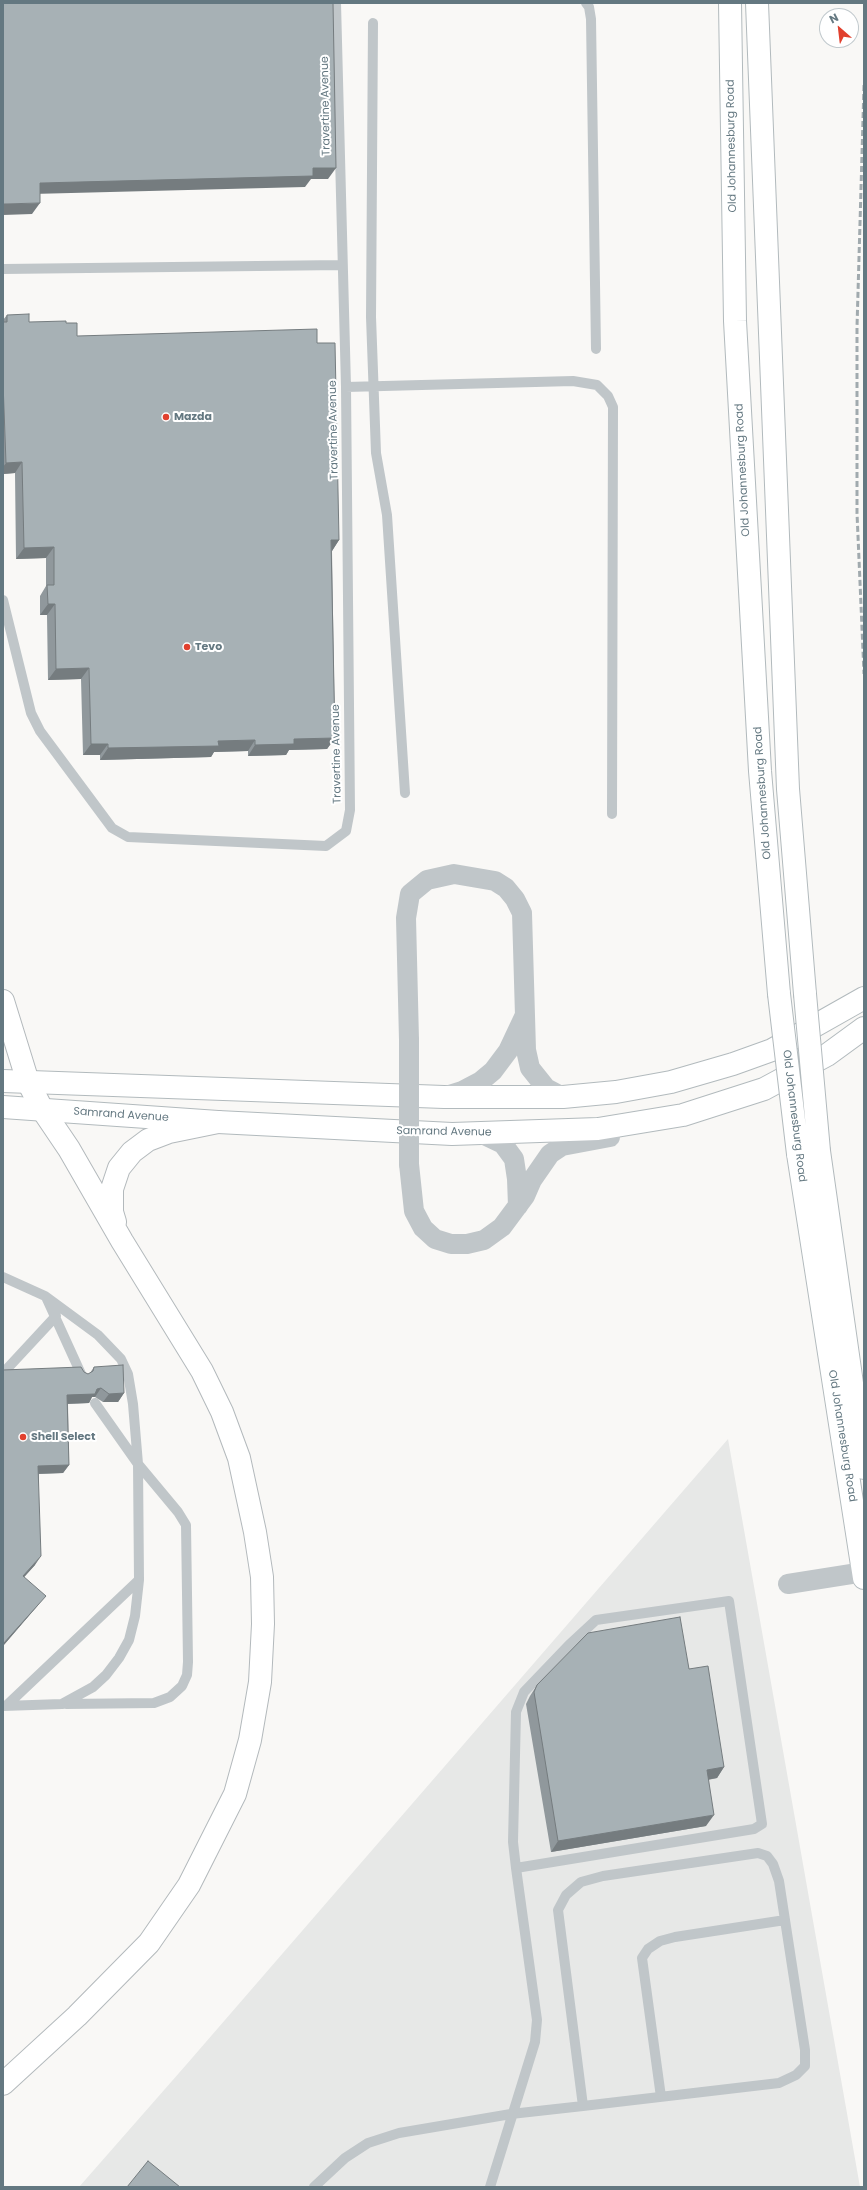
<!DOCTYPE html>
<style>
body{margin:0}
#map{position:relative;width:867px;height:2190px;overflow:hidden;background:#f9f8f6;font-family:Poppins,sans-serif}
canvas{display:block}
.frame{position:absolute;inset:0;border:4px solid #647881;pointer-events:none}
.north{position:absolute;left:819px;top:8px;width:40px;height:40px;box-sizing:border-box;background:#fff;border:1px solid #c1c9cd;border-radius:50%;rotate:332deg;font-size:11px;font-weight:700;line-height:16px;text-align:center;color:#647881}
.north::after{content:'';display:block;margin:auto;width:14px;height:18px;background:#e1402e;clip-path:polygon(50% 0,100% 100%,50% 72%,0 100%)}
</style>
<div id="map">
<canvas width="867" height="2190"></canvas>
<div class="frame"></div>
<div class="north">N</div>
</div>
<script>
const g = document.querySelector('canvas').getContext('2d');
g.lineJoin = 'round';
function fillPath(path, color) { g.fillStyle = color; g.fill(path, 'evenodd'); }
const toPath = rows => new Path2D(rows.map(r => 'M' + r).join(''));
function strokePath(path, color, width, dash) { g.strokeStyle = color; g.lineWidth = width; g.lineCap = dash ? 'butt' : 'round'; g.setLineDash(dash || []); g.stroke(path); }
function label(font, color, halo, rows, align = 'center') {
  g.font = font + ' Poppins,sans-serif'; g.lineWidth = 4; g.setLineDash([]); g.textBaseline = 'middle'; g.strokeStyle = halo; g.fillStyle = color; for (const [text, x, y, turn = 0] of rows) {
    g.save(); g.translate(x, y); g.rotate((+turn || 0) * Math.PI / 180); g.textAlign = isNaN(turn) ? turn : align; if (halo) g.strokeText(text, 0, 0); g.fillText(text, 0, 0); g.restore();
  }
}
fillPath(toPath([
 [728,1439,860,2187,79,2187,186,2065]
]), '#e7e8e7');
const secondary = toPath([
 [730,3,735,321,760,771,779,994],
 [757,3,788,789,805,994],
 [3,1081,444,1097,563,1097,616,1092,671,1082,733,1064,772,1050,864,998],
 [3,1107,218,1122,452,1134,598,1129,683,1115,764,1089,827,1055,864,1028],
 [819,1151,864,1468],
 [798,1154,864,1578]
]);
const highway = toPath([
 [3,1001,28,1082,42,1109,69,1149,122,1241,202,1371,222,1412,239,1458,255,1532,262,1577,263,1624,260,1682,250,1740,235,1794,189,1885,149,1943,77,2016,3,2084],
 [115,1222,112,1212,112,1189,119,1168,132,1152,148,1140,169,1132,218,1122]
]);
strokePath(secondary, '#b2babd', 24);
strokePath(highway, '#b3b9bc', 24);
strokePath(toPath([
 [586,3,589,7,591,19,596,349],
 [373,23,371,317,376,453,387,515,405,793],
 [3,269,342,265],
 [346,387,573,381,597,385,608,396,613,407,612,814],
 [3,600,31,713,40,731,112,828,128,837,326,846,346,831,350,810,346,387,336,3],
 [3,1277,45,1296,98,1335,121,1359,128,1374,133,1404,138,1464,139,1580,135,1616,129,1640,119,1658,106,1675,93,1687,62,1704,3,1706],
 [46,1297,82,1376],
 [3,1373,56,1316],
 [66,1704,154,1703,170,1697,182,1686,187,1675,188,1662,186,1525,178,1512,138,1464,95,1403],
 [6,1706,139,1580],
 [661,2097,642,1958,648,1949,660,1941,675,1937,785,1920],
 [314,2187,345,2158,368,2143,399,2133,511,2114,583,2106,779,2083,796,2075,805,2066,805,2050,779,1881,773,1864,767,1856,758,1853,603,1876,581,1882,566,1895,558,1910,583,2106],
 [490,2187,535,2042,537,2020,516,1868,754,1829,762,1824,729,1601,596,1620,569,1645,524,1692,516,1712,513,1842,516,1868]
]), '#c0c6c9', 10);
strokePath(toPath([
 [409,1040,406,918,410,894,427,880,454,874,495,881,506,888,515,899,522,913,526,1050,530,1068,546,1088,563,1097],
 [446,1096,462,1091,481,1081,493,1071,508,1051,524,1017],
 [480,1133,503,1144,514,1159,517,1179,518,1206],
 [409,1164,414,1211,423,1228,435,1239,451,1244,467,1244,484,1240,502,1227,525,1196,532,1180,550,1154,562,1146,610,1137],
 [788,1584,864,1572]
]), '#c0c6c9', 20);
strokePath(secondary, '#fff', 22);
strokePath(highway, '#fff', 22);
strokePath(toPath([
 [864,85,857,327,857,513,864,674]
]), '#a1aaae', 3, [6, 3]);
const secondaryBridge = toPath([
 [779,994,798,1154],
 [805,994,819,1151]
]);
strokePath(secondaryBridge, '#b2babd', 24, []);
strokePath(toPath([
 [409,1040,409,1164]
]), '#c0c6c9', 20);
strokePath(secondaryBridge, '#fff', 22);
fillPath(toPath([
 [7,315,29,322,66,323,77,336,317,343,339,540,332,551,335,738,327,749,289,750,286,755,248,756,248,751,214,752,211,757,100,760,100,755,83,755,81,679,48,680,47,615,40,615,40,596,46,586,46,558,16,559,15,473,3,474,3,320],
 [94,1367,124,1393,118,1402,103,1402,95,1397,92,1397,89,1403,68,1404,69,1465,63,1473,39,1474,35,1565,24,1577,39,1604,3,1646,3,1370,84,1372,88,1374,90,1373],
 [689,1669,724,1767,717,1778,708,1780,706,1826,551,1852,526,1704,530,1696,537,1685]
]), '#90989c');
fillPath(toPath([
 [313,168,336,168,328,179,311,179,305,187,32,194,40,183],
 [40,203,32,214,3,215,3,204],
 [22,462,15,473,3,474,3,467,6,463],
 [331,540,339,540,332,551],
 [54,547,46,558,16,559,24,548],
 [48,604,55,604,47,615,40,615],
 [89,668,81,679,48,680,56,669],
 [335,738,327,749,289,750,286,755,248,756,255,745,294,739],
 [255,740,248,751,214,752,211,757,100,760,108,748,218,741],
 [91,744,108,744,100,755,83,755],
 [101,1388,95,1397,92,1397,89,1403,61,1404,67,1395,97,1389],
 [124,1393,118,1402,103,1402,109,1394],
 [69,1465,63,1473,32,1474,38,1466],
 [41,1556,35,1565,17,1585,23,1576],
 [46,1596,39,1604,3,1646,3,1644],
 [724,1767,717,1778,699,1781,707,1770],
 [714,1815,706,1826,551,1852,558,1841]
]), '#757c7f');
const building = toPath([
 [3,3,333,3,336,168,313,168,313,176,40,183,40,203,3,204,3,3],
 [29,314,29,322,66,321,66,323,77,323,77,336,317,329,317,343,335,343,339,540,331,540,335,738,294,739,294,744,255,745,255,740,218,741,219,746,108,748,108,744,91,744,89,668,56,669,55,604,48,604,47,585,54,585,54,547,24,548,22,462,6,463,3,382,3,322,7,322,7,315,29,314],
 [123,1365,124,1393,109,1394,101,1388,97,1389,95,1394,67,1395,69,1465,38,1466,41,1556,23,1576,46,1596,3,1644,3,1370,81,1367,84,1372,88,1374,93,1371,94,1367,123,1365],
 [680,1617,689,1669,708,1666,724,1767,707,1770,714,1815,558,1841,534,1692,537,1685,588,1633,680,1617],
 [148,2161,180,2187,127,2187,148,2161]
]);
fillPath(building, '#a7b1b5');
strokePath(building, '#757c7f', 1);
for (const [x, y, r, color] of [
 [166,417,4,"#e1402e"],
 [187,647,4,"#e1402e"],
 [23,1437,4,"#e1402e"]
]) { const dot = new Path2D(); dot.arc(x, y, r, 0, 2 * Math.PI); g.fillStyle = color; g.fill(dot); strokePath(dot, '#fff', 1.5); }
label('11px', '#647881', '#fff', [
 ["Travertine Avenue",326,106,-91],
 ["Old Johannesburg Road",732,146,-91],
 ["Travertine Avenue",334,430,-91],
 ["Old Johannesburg Road",743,470,-93],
 ["Travertine Avenue",337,754,-91],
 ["Old Johannesburg Road",763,793,-94],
 ["Samrand Avenue",121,1115,4],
 ["Old Johannesburg Road",794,1116,83],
 ["Samrand Avenue",444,1132,1],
 ["Old Johannesburg Road",842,1436,81]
]);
label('bold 11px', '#647881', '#fff', [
 ["Mazda",174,417],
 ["Tevo",195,647],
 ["Shell Select",31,1437]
], 'left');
</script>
